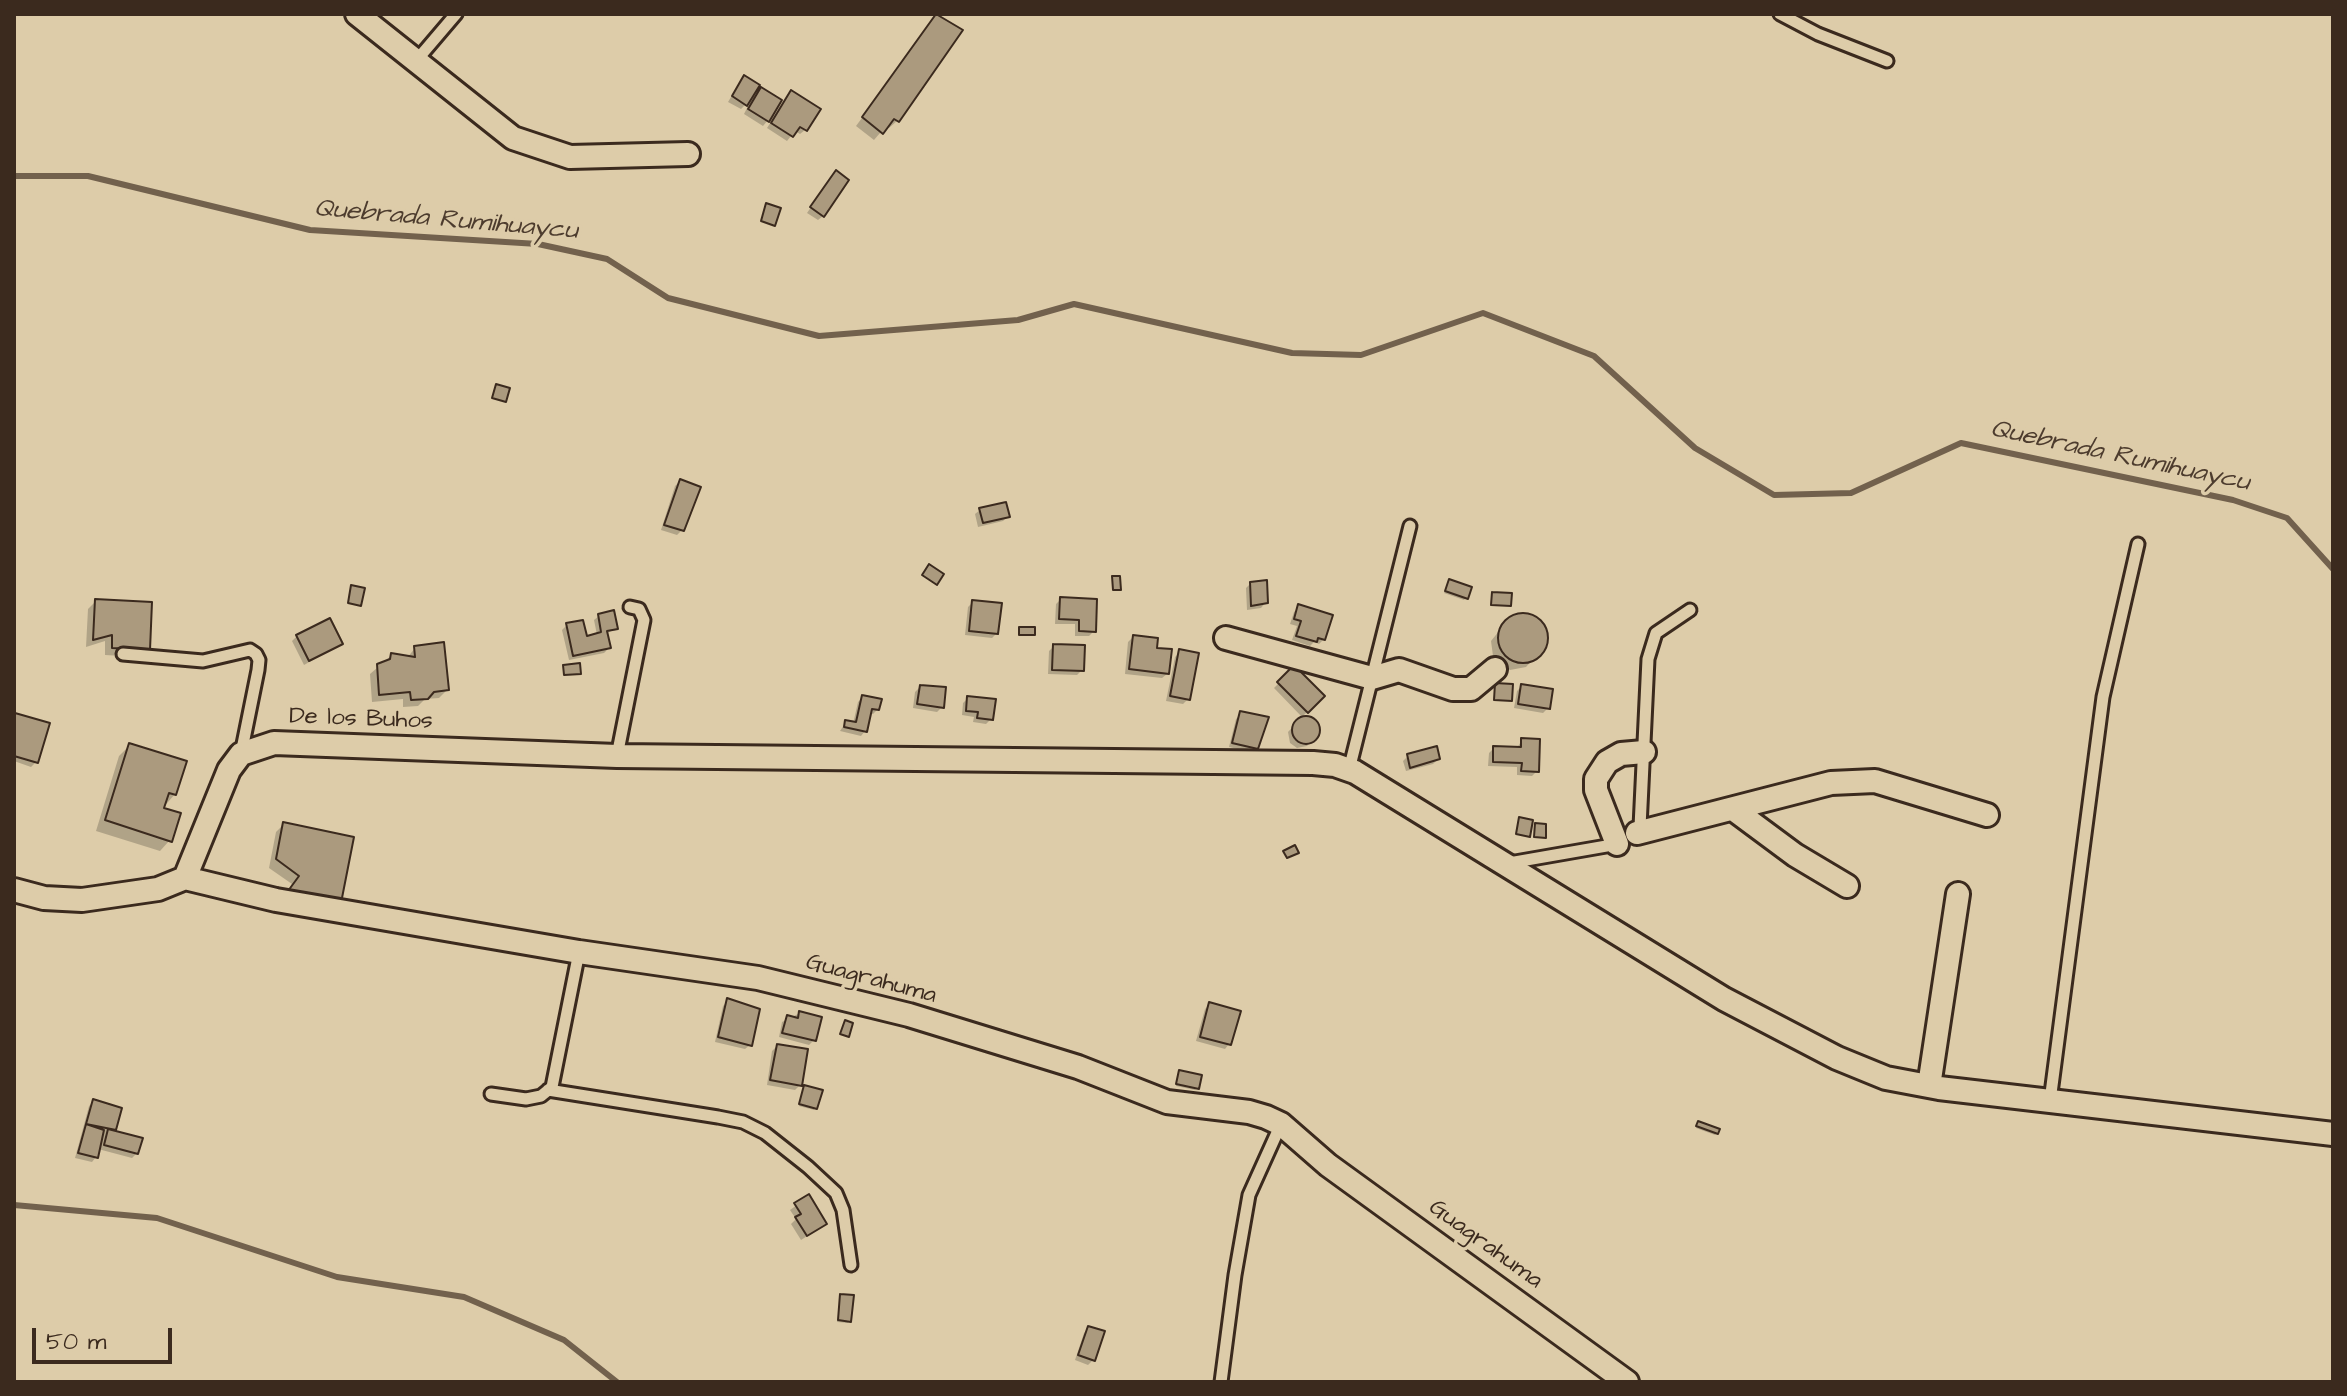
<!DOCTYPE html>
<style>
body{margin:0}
#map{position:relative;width:2347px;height:1396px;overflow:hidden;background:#ddcca9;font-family:"Architects Daughter",sans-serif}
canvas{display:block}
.frame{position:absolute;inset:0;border:16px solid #3b2a1e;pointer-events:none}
.scale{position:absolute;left:32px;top:1328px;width:140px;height:36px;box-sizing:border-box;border:4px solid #3b2a1e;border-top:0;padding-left:10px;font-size:24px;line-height:28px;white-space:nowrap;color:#3b2a1e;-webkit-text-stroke:6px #ddcca9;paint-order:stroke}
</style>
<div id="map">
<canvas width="2347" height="1396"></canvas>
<div class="frame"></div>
<div class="scale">50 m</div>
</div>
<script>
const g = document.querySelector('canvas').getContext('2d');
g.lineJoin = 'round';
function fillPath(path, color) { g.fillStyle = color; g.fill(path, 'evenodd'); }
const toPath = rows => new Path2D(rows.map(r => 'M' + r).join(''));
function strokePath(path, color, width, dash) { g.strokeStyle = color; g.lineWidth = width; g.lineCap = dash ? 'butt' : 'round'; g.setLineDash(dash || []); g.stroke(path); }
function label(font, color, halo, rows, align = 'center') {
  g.font = font + ' "Architects Daughter",sans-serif'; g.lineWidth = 7; g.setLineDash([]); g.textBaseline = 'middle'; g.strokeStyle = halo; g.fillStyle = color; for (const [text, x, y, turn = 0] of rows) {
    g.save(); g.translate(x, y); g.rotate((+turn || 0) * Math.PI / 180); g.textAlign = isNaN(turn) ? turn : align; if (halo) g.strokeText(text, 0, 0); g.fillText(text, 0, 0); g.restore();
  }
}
fillPath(toPath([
 [938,15,960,30,897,121,889,128,886,126,874,140,856,126],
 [740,82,750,100,741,109,728,102],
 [761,89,768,120,763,126,744,114,752,98],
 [787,97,805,130,800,134,795,131,787,141,767,128],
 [831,178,823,216,818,220,807,213],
 [680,481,682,530,677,535,661,530,675,486],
 [980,510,1008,516,1003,521,978,527,975,514],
 [1450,581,1466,598,1464,600,1444,593],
 [1251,583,1266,602,1261,608,1247,610,1246,588],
 [1493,594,1509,605,1490,606],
 [1061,599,1094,631,1089,636,1075,636,1075,624,1055,624,1056,604],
 [96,601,148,649,140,657,105,655,105,641,86,647,88,609],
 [973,602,997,633,992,638,965,635,968,607],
 [1299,607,1324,639,1319,644,1314,642,1310,646,1292,640,1297,626,1290,624,1294,612],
 [1529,615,1536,618,1545,630,1545,646,1526,667,1510,670,1496,662,1493,656,1491,641,1508,620,1515,616],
 [599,616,616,628,606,634,609,648,604,653,569,660,562,630,567,625,585,638,597,635,594,620],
 [297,636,341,644,304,665,292,641],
 [1133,637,1154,649,1167,674,1162,678,1125,674,1128,642],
 [1054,646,1082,670,1077,675,1048,674,1049,651],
 [415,648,447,690,439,698,425,699,418,706,403,707,403,699,372,702,370,674,392,655,407,658],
 [1180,652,1188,699,1183,704,1166,701,1175,657],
 [1294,668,1323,696,1302,717,1274,688],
 [1522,686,1548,708,1543,713,1514,708,1517,691],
 [920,687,942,707,937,712,913,708,915,692],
 [863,697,878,709,873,714,869,713,865,731,861,736,840,731,846,722,853,724,858,702],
 [968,698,991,719,986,724,973,722,974,717,962,715,963,703],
 [1241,714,1256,748,1251,752,1229,747,1236,719],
 [16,715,36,762,31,767,14,761],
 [1301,718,1310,718,1318,724,1319,733,1307,746,1297,748,1290,743,1288,732],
 [1522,740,1537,771,1532,776,1517,775,1517,767,1488,766,1489,753,1494,748,1517,748],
 [130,745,175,794,162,809,170,840,160,851,96,831,119,756],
 [1408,756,1438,759,1433,764,1406,771,1403,761],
 [284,824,352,839,282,899,292,884,269,868,276,832],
 [728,1001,750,1045,745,1049,715,1042,723,1006],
 [1210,1004,1229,1044,1225,1049,1196,1041,1205,1009],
 [800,1013,814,1040,809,1045,779,1037,782,1022],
 [777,1046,800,1085,795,1090,767,1085,772,1051],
 [1180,1072,1197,1088,1195,1090,1176,1086],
 [803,1089,815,1108,814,1110,799,1106],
 [94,1101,119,1109,114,1131,137,1153,132,1158,98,1149,96,1157,92,1162,75,1158,89,1106],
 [1697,1125,1717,1133,1715,1135,1696,1128],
 [808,1197,820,1228,801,1240,791,1224,796,1219,790,1210],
 [841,1296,849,1321,848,1323,837,1322],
 [1089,1328,1093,1360,1088,1365,1075,1360,1084,1333]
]), '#0003');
strokePath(toPath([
 [14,176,88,176,310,230,538,244,607,259,668,298,819,336,1018,320,1074,304,1292,353,1361,355,1483,313,1594,356,1695,448,1774,495,1851,493,1961,443,2233,500,2287,518,2333,569],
 [14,1205,157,1218,337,1277,464,1297,564,1340,617,1382]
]), '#72614d', 6);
const building = toPath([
 [936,14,963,30,899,122,894,119,883,134,862,117,936,14],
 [744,75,760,85,747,106,732,96,744,75],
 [761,87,782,100,769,122,748,109,761,87],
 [791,90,821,109,807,131,800,127,793,137,771,123,791,90],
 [836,170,849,180,824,217,810,207,836,170],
 [766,203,781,208,775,226,761,221,766,203],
 [496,384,510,388,506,402,492,398,496,384],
 [680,479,701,487,684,531,664,525,680,479],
 [1006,502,1010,517,983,523,979,508,1006,502],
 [929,564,944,574,937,585,922,575,929,564],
 [1112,576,1120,576,1121,590,1113,590,1112,576],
 [1449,579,1472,587,1468,599,1445,591,1449,579],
 [1267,580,1268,603,1251,606,1250,582,1267,580],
 [351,585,365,588,361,606,348,603,351,585],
 [1492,592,1512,593,1511,606,1491,605,1492,592],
 [1060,597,1097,599,1096,632,1079,631,1079,620,1059,619,1060,597],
 [95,599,152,602,150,650,112,648,112,635,93,640,95,599],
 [972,600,1002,603,998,634,969,631,972,600],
 [1298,604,1333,615,1325,640,1318,638,1317,642,1296,636,1301,621,1294,619,1298,604],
 [614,610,618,629,607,631,611,648,573,656,566,623,583,620,587,636,601,632,598,614,614,610],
 '1498 638a25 25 0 1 1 50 0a25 25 0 1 1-50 0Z',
 [330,618,343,644,309,661,296,635,330,618],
 [1019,627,1035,627,1035,635,1019,635,1019,627],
 [1133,635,1158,638,1157,648,1172,649,1169,674,1129,669,1133,635],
 [444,642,449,690,434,692,428,699,411,700,410,692,379,695,377,664,390,659,391,653,415,657,414,646,444,642],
 [1053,644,1085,645,1084,671,1052,670,1053,644],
 [1179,649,1199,653,1190,700,1170,696,1179,649],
 [580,663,581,674,564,675,563,665,580,663],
 [1294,665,1325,696,1308,713,1277,682,1294,665],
 [1495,683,1513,684,1512,701,1494,700,1495,683],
 [1521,684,1553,689,1550,709,1518,704,1521,684],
 [920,685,946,687,944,708,917,704,920,685],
 [862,695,882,699,879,710,872,709,867,732,844,727,845,720,856,722,862,695],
 [967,696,996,699,993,720,977,718,978,712,966,711,967,696],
 [1240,711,1269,717,1258,749,1232,743,1240,711],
 [15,713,50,723,38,763,14,756,15,713],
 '1292 730a14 14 0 1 1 28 0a14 14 0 1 1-28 0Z',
 [1521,738,1540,739,1539,772,1521,771,1522,763,1493,762,1493,746,1521,747,1521,738],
 [129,743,187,761,176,795,169,793,164,808,181,813,172,842,105,820,129,743],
 [1437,746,1440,759,1410,768,1407,754,1437,746],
 [1519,817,1533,820,1530,837,1516,834,1519,817],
 [283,822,354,837,341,903,288,891,299,876,276,859,283,822],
 [1535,823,1546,824,1546,838,1534,837,1535,823],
 [1295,845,1299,853,1287,858,1283,851,1295,845],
 [727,998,760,1009,752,1046,718,1037,727,998],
 [1209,1002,1241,1011,1231,1045,1200,1037,1209,1002],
 [799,1011,822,1017,816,1041,782,1033,787,1015,798,1018,799,1011],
 [845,1020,853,1023,849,1037,840,1034,845,1020],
 [777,1044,808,1049,802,1086,770,1080,777,1044],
 [1179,1070,1202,1075,1199,1089,1176,1084,1179,1070],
 [804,1085,823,1090,817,1109,799,1104,804,1085],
 [93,1099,122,1108,116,1130,86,1124,93,1099],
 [1698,1121,1720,1129,1718,1134,1696,1126,1698,1121],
 [86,1124,104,1130,98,1158,78,1153,86,1124],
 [108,1129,143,1138,138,1154,104,1145,108,1129],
 [809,1194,827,1224,807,1236,795,1217,801,1214,794,1203,809,1194],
 [840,1294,854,1295,851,1322,838,1320,840,1294],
 [1088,1326,1105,1331,1095,1361,1078,1355,1088,1326]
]);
fillPath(building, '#ab9a7e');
strokePath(building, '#3b2a1e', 2);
const lane = toPath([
 [1780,14,1818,34,1887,61],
 [416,61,456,14],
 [123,654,203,661,250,650,256,654,259,660,258,670,241,754],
 [617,756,644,620,639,609,630,607],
 [1349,770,1410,526],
 [1636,833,1640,827,1648,659,1656,633,1690,610],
 [1509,863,1618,844],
 [548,1090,718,1117,743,1122,765,1133,808,1167,836,1193,843,1210,851,1265],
 [491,1094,526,1099,541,1096,552,1087,579,952],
 [2050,1101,2103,697,2138,544],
 [1221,1382,1235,1275,1249,1195,1281,1124]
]);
const street = toPath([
 [357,14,513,138,570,157,688,154],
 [1226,638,1372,678,1399,670,1453,689,1471,689,1495,669],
 [1733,809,1795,855,1847,886],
 [1637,833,1831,783,1875,781,1987,815],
 [1617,844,1596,790,1596,779,1607,762,1621,754,1644,752],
 [185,878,229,770,241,754,274,743,617,756,1313,763,1335,765,1355,772,1724,999,1837,1058,1886,1078,1939,1088,2333,1134],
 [14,890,44,898,82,900,158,889,185,878,276,900,579,952,758,978,909,1015,1078,1067,1167,1102,1249,1112,1266,1117,1281,1124,1328,1165,1627,1382],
 [1929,1086,1958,894]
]);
strokePath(lane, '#3b2a1e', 17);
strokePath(street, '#3b2a1e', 28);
strokePath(lane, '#ddcca9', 11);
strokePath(street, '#ddcca9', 22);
label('24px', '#3b2a1e', '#ddcca9', [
 ["De los Buhos",361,720,2],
 ["Guagrahuma",871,980,15],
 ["Guagrahuma",1485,1245,36]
]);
label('italic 26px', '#4d3c2e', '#ddcca9', [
 ["Quebrada Rumihuaycu",446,221,5],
 ["Quebrada Rumihuaycu",2120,457,12]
]);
</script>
